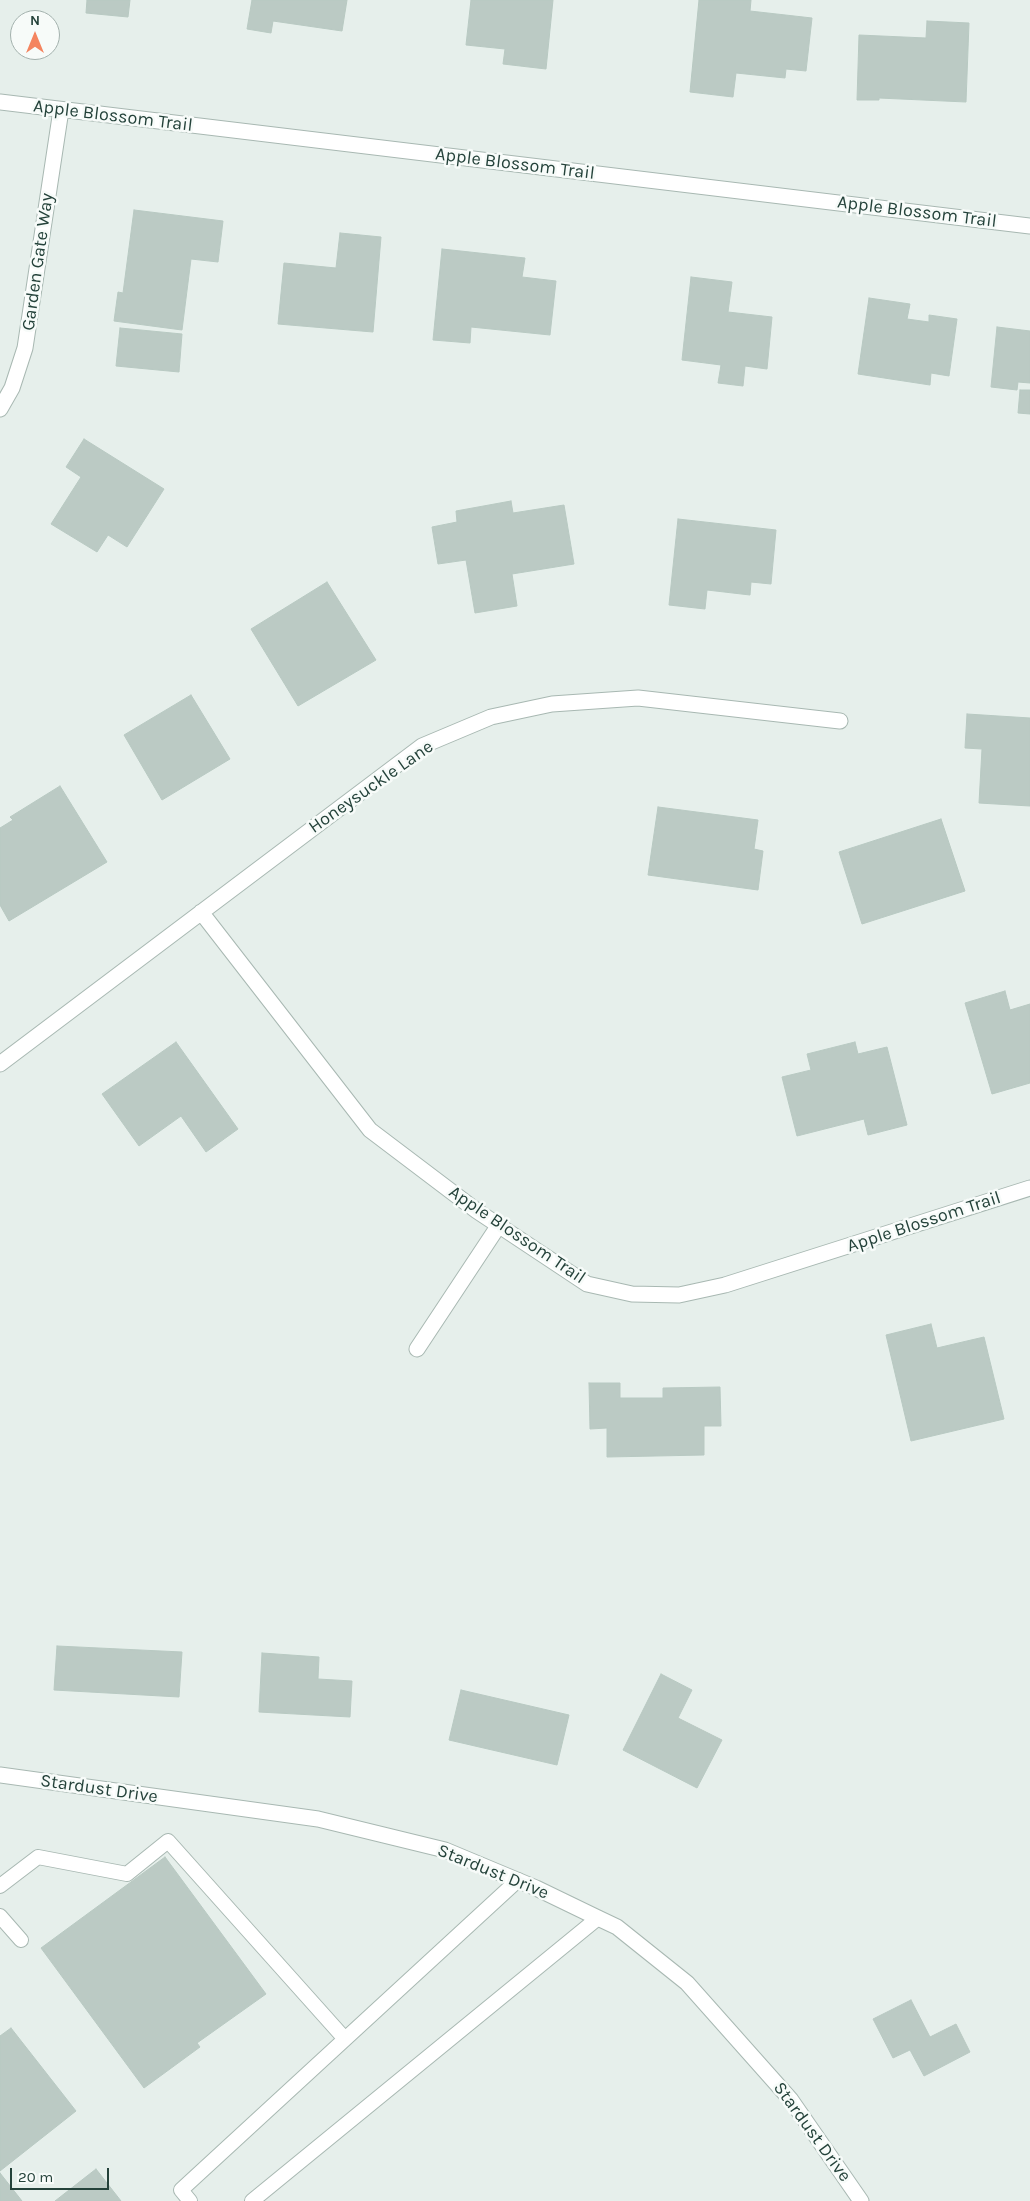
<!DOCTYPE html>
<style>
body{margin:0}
#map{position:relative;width:1030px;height:2201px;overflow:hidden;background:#e6efeb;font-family:Karla,sans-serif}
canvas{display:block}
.north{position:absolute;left:10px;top:10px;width:50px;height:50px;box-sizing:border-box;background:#f7fbf9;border:1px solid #a3b1ad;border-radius:50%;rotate:0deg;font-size:14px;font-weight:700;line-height:20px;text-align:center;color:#24423a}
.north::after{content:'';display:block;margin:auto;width:18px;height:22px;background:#f4845f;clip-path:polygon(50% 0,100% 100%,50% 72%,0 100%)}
.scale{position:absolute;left:10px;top:2168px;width:99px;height:22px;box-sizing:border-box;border:2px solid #24423a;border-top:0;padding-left:6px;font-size:15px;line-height:18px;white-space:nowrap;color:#24423a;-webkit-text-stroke:4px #f7fbf9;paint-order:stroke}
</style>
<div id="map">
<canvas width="1030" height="2201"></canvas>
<div class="north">N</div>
<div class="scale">20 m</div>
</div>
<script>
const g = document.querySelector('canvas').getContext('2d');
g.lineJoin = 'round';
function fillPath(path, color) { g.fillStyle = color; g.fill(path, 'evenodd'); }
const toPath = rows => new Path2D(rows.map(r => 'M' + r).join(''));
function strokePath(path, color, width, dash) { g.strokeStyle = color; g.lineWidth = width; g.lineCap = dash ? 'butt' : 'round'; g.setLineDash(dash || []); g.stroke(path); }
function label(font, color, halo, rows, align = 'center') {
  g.font = font + ' Karla,sans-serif'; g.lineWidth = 5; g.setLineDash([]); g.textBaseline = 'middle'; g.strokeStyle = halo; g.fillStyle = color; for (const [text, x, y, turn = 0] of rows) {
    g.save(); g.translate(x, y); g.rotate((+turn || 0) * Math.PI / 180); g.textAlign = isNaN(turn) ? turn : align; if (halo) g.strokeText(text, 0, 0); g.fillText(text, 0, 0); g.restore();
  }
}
const building = toPath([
 [87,0,130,0,128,17,86,13,87,0],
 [252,0,347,0,342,31,273,21,271,33,247,29,252,0],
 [471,0,553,0,546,69,503,64,505,49,466,45,471,0],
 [699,0,751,0,750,11,812,18,806,71,786,69,785,78,736,73,733,97,690,92,699,0],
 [927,21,969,23,966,102,879,98,879,100,857,100,859,35,926,38,927,21],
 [134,210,223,221,218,262,191,259,182,330,114,321,118,292,123,293,134,210],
 [340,233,381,237,373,332,278,324,284,263,336,268,340,233],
 [442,249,525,258,522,277,556,281,550,335,471,327,470,343,433,340,442,249],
 [691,277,732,282,728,312,772,317,767,369,745,366,743,386,718,383,721,365,682,360,691,277],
 [869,298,910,304,907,319,929,322,929,315,957,319,949,376,931,373,930,385,858,374,869,298],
 [997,327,1030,331,1030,383,1018,382,1017,390,991,387,997,327],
 [120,328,182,334,179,372,116,366,120,328],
 [1020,390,1030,390,1030,414,1018,413,1020,390],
 [84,439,164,489,127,547,108,535,97,552,51,524,81,477,66,467,84,439],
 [511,501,513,513,564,505,574,564,512,574,517,606,475,613,466,560,438,564,432,527,457,522,456,511,511,501],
 [678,519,776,530,771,584,751,582,750,595,707,590,705,609,669,605,678,519],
 [327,582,376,660,298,706,251,629,327,582],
 [191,695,230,759,162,800,124,735,191,695],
 [967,714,1030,718,1030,806,979,803,982,749,965,748,967,714],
 [60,786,107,862,9,921,0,905,0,828,13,820,10,817,60,786],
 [658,807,758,820,754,849,763,851,758,890,648,875,658,807],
 [941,819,965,891,862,924,839,852,941,819],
 [1005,991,1010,1010,1030,1004,1030,1083,992,1094,965,1003,1005,991],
 [176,1042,238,1129,206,1152,181,1116,139,1146,102,1094,176,1042],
 [855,1042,858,1054,887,1047,907,1125,868,1135,864,1119,797,1136,782,1077,811,1070,807,1054,855,1042],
 [931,1324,937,1348,984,1337,1004,1419,911,1441,886,1335,931,1324],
 [589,1383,620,1383,620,1398,663,1398,663,1388,720,1387,721,1426,704,1426,704,1455,607,1457,607,1428,590,1429,589,1383],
 [57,1646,182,1652,179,1697,54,1690,57,1646],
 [262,1653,319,1657,318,1679,352,1681,350,1717,259,1712,262,1653],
 [661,1674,692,1690,678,1718,722,1740,697,1788,623,1750,661,1674],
 [461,1690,569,1715,557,1765,449,1740,461,1690],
 [165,1857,266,1994,197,2043,200,2047,144,2088,41,1948,165,1857],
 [911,2000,930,2037,956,2024,970,2052,924,2076,910,2050,893,2058,873,2019,911,2000],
 [11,2028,76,2111,0,2171,0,2036,11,2028],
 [96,2169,121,2201,55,2201,96,2169],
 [0,2173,22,2201,0,2201,0,2173]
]);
fillPath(building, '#bbcac4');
strokePath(building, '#b8c9c2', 1);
const service = toPath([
 [0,1886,38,1857,127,1874,168,1841,345,2039],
 [0,1916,21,1940],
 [190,2201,181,2190,518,1880],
 [252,2201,598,1918]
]);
const minor = toPath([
 [0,102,1030,226],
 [0,409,12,388,25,348,61,110],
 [201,912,370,1130,477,1211,587,1284,632,1294,679,1295,725,1285,1030,1188],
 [0,1064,422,746,491,717,552,704,638,698,840,721],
 [417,1349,499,1225],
 [0,1775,318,1819,445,1850,536,1888,598,1918,617,1927,687,1983,791,2100,861,2201]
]);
strokePath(service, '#a8b8b2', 16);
strokePath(minor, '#a8b8b2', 17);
strokePath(service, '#fff', 14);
strokePath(minor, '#fff', 15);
label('18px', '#24423a', '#f7fbf9', [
 ["Apple Blossom Trail",113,116,7],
 ["Apple Blossom Trail",515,164,7],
 ["Apple Blossom Trail",917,212,7],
 ["Garden Gate Way",38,262,-82],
 ["Honeysuckle Lane",371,787,-35],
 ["Apple Blossom Trail",924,1222,-18],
 ["Apple Blossom Trail",517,1235,34],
 ["Stardust Drive",99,1789,8],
 ["Stardust Drive",493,1872,22],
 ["Stardust Drive",812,2132,54]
]);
</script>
